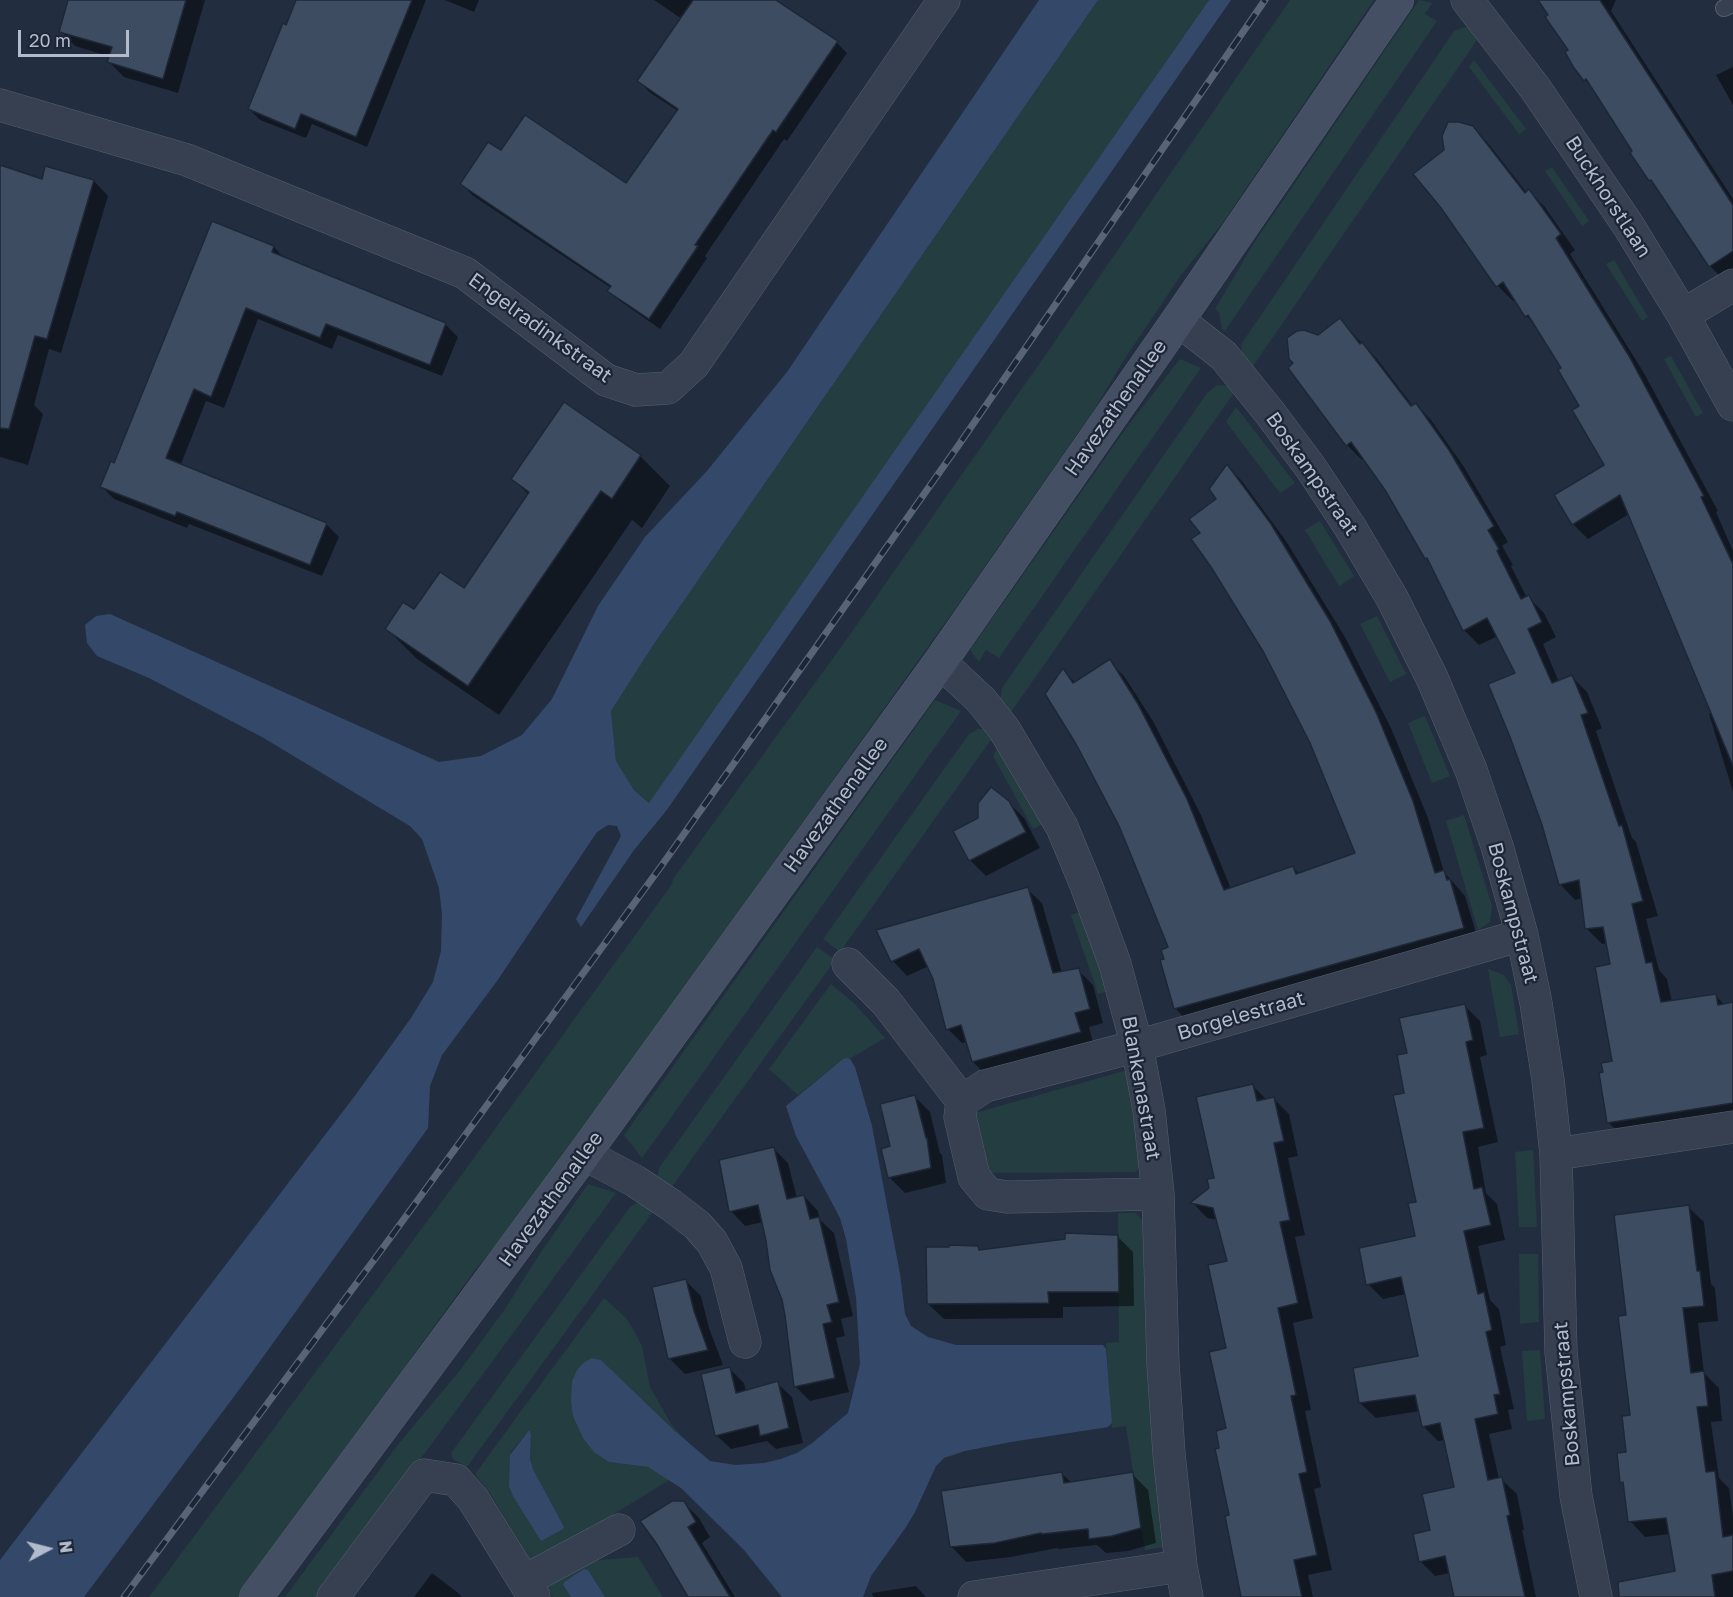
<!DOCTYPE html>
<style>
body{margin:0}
#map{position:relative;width:1733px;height:1597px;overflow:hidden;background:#222e40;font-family:"Golos Text",sans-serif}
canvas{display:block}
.north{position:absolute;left:18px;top:1519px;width:60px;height:60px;-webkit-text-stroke:4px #1b2535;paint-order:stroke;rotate:83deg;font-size:16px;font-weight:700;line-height:24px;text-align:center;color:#b2bbcb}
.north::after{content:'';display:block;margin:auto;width:21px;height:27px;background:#b2bbcb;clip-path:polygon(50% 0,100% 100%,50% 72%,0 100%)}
.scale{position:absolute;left:18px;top:30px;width:111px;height:27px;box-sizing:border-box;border:3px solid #b2bbcb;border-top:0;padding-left:8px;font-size:18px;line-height:21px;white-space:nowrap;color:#b2bbcb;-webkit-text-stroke:4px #1b2535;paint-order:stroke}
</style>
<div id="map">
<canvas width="1733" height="1597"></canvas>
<div class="north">N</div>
<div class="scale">20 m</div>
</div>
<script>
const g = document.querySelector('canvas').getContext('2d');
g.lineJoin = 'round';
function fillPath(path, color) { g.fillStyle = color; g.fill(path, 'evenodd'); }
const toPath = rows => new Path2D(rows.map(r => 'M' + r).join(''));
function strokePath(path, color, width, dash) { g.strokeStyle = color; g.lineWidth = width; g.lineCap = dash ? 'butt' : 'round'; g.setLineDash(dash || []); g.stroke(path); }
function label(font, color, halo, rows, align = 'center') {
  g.font = font + ' "Golos Text",sans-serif'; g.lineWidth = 4.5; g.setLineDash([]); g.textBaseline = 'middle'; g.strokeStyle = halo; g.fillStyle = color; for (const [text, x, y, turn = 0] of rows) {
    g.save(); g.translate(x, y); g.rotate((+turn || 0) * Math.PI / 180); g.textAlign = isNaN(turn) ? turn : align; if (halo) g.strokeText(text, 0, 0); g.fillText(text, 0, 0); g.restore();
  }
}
fillPath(toPath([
 [1098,0,1209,0,650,803,634,790,616,761,611,711,652,647],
 [1290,0,1374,0,1224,221,1181,275,1124,360,1094,410,955,609,527,1208,475,1270,414,1354,364,1431,240,1597,149,1597,474,1158,672,884,673,879,844,643,1044,357],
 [1419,0,1432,3,1425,14,1437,21,1225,331,1222,329,1219,312,1215,309,1254,243],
 [1464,27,1470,28,1479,37,1251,369,1241,354,1242,343,1454,31],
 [1474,60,1526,129,1519,134,1469,67],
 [1552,167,1589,221,1582,226,1545,171],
 [1614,260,1648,317,1642,321,1606,264],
 [1671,356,1703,413,1696,417,1664,359],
 [1180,359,1201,368,999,658,986,650,979,662,970,650,1127,427],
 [1217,385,1228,386,1235,391,1009,715,1000,701,1002,688,1207,393],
 [1236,407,1295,483,1280,493,1226,422],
 [1320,521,1354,576,1339,586,1305,530],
 [1377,616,1406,674,1390,682,1360,624],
 [935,700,961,711,642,1158,624,1135],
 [1425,716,1450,776,1432,783,1408,723],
 [978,729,984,729,993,737,840,952,823,939,969,734],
 [999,746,1043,824,1033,829,993,756],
 [1464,815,1492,906,1490,922,1478,930,1446,821],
 [1082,911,1109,991,1098,994,1071,915],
 [817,947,835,960,668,1192,657,1177,659,1168],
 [1488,969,1504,975,1511,985,1519,1034,1500,1037],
 [831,984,856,1005,885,1038,849,1059,843,1059,798,1095,769,1069],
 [1124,1071,1131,1084,1141,1160,1137,1172,985,1173,975,1113],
 [1533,1150,1537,1227,1519,1227,1515,1152],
 [588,1184,616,1193,319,1597,285,1597,400,1442,461,1369,505,1309,539,1255],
 [639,1201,657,1206,467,1467,453,1459,451,1453,630,1207],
 [1118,1213,1136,1213,1145,1223,1164,1547,1145,1550,1126,1426,1112,1428,1106,1343,1119,1342],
 [1519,1254,1538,1254,1539,1322,1520,1324],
 [604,1298,626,1318,632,1327,642,1346,650,1387,671,1424,686,1441,601,1360,592,1358,583,1363,577,1370,572,1381,609,1462,648,1467,669,1480,543,1558,536,1557,530,1560,490,1493,475,1474],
 [529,1430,531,1434,530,1459,533,1469,564,1527,511,1452],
 [1540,1350,1545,1419,1527,1421,1522,1351],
 [638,1557,663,1597,605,1597,587,1569,565,1581,563,1585,571,1597,553,1597,544,1584,575,1562]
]), '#243d41');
fillPath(toPath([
 [1039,0,1098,0,652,647,611,711,616,761,634,790,649,803,1209,0,1231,0,666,811,634,850,581,927,576,919,621,836,617,826,608,825,597,832,497,981,442,1055,430,1086,428,1128,250,1375,84,1597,0,1597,0,1560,354,1097,411,1018,433,982,441,951,442,914,439,888,422,839,410,826,262,737,149,678,97,656,87,643,85,625,96,616,110,614,439,762,481,756,522,735,552,699,598,606,645,537,707,471,787,372],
 [847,1058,850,1059,855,1067,872,1126,900,1274,905,1314,911,1326,928,1337,956,1345,1103,1345,1106,1349,1112,1423,1108,1427,1011,1442,965,1451,944,1458,936,1466,915,1512,906,1527,871,1576,863,1597,782,1597,744,1550,681,1488,648,1467,609,1462,594,1452,583,1438,573,1416,571,1402,572,1381,577,1370,583,1363,592,1358,601,1360,675,1431,710,1461,735,1465,764,1463,781,1459,797,1453,811,1444,848,1413,860,1364,856,1297,846,1239,840,1218,831,1201,796,1136,786,1106,843,1059],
 [529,1430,531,1434,530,1459,533,1469,564,1527,563,1529,541,1541,513,1496,509,1486,510,1455],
 [584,1569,588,1570,605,1597,571,1597,563,1585,564,1582]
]), '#344969');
fillPath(toPath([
 [70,0,205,0,178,93,124,77,109,62,111,57,75,46,61,31],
 [297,0,426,0,367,147,312,124,306,138,260,120,249,109],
 [445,0,479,0,474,12],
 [654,0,754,0,837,43,847,53,787,141,784,139,705,256,707,258,660,329,620,301,609,291,611,288,472,195,462,184,501,152,627,185,678,111,649,92,639,81,682,19],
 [1540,0,1616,0,1611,11,1733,199,1733,276,1725,281,1710,266,1660,190,1650,180,1634,152,1595,90,1585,80,1567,52,1570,50],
 [1733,67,1733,105,1716,75],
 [1472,127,1488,143,1527,193,1529,191,1544,206,1575,250,1570,254,1644,373,1718,511,1716,512,1733,551,1733,792,1709,714,1712,713,1629,514,1588,539,1573,524,1606,466,1563,369,1537,326,1526,316,1516,299,1513,301,1498,286],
 [0,167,43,181,46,167,94,181,108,196,61,353,49,349,34,405,43,414,28,465,0,457],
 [274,247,286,260,445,324,458,337,442,376,338,335,332,349,258,319,224,408,206,401,181,464,326,524,339,537,322,576,189,524,187,528,114,499,102,487,115,464],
 [1340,320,1377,359,1413,406,1416,404,1431,420,1464,467,1508,542,1502,546,1513,565,1511,566,1527,598,1528,597,1544,613,1556,637,1543,644,1559,682,1572,677,1587,692,1602,728,1596,731,1632,838,1636,842,1658,916,1646,919,1659,970,1667,979,1672,1002,1715,995,1725,1005,1733,1004,1733,1121,1624,1138,1609,1123,1614,1062,1611,965,1608,943,1602,944,1587,929,1583,898,1575,900,1560,884,1517,674,1498,636,1479,645,1464,630,1430,562,1386,489,1364,458,1362,460,1347,445,1318,337],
 [564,404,640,456,670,486,642,528,632,520,499,715,417,659,387,629,415,611,464,590,529,495,513,479],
 [1227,466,1242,481,1286,541,1345,637,1391,728,1428,818,1444,872,1465,896,1479,943,1190,1024,1175,1008,1166,960,1170,948,1063,671,1076,683,1109,661,1124,676,1153,721,1201,815,1231,889,1293,867,1299,874,1357,854,1312,743,1202,533,1218,499],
 [1008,802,1024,818,1040,848,986,876,971,861,955,832],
 [1027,889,1042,903,1062,973,1078,970,1093,985,1103,1023,1089,1027,1094,1046,987,1076,973,1062,968,1042,962,1043,948,1029,935,978,929,966,907,976,893,961,878,931],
 [1465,1006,1480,1021,1487,1055,1480,1057,1498,1142,1478,1147,1486,1193,1497,1204,1505,1240,1478,1246,1490,1300,1499,1309,1506,1345,1500,1347,1514,1409,1508,1410,1512,1429,1489,1434,1499,1479,1501,1479,1517,1494,1524,1530,1522,1530,1536,1597,1456,1597,1450,1573,1435,1576,1420,1561,1432,1532,1456,1488,1445,1440,1438,1441,1423,1426,1420,1411,1376,1418,1360,1403,1420,1357,1406,1294,1383,1299,1368,1284,1417,1237,1418,1203,1406,1094,1409,1054],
 [1253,1086,1267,1100,1274,1099,1289,1114,1298,1156,1288,1158,1305,1235,1295,1237,1313,1318,1293,1323,1311,1410,1305,1411,1321,1487,1314,1489,1332,1570,1308,1575,1313,1597,1243,1597,1221,1449,1228,1430,1229,1262,1218,1220,1207,1218,1193,1203,1210,1189,1216,1179],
 [915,1097,930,1112,940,1153,942,1155,946,1183,905,1193,889,1177,892,1148],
 [774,1149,788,1163,797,1198,804,1196,818,1211,820,1220,834,1233,853,1316,841,1319,845,1336,836,1338,849,1392,810,1401,796,1387,787,1316,763,1222,745,1226,731,1211],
 [1688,1207,1704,1222,1711,1284,1715,1288,1718,1321,1698,1323,1704,1373,1719,1388,1722,1421,1711,1422,1719,1478,1729,1488,1733,1517,1733,1597,1648,1597,1677,1573,1670,1534,1645,1537,1630,1521,1625,1486,1622,1482,1628,1453,1632,1416,1627,1316],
 [1117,1236,1133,1252,1134,1306,1063,1307,1063,1318,944,1319,928,1304,978,1248,981,1251],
 [686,1281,701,1296,709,1328,723,1365,685,1374,670,1359,653,1288],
 [730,1369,744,1383,746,1391,777,1383,792,1397,803,1443,776,1449,767,1441,731,1449,716,1435],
 [1062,1474,1072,1483,1132,1474,1148,1490,1156,1543,1128,1551,1106,1553,1097,1545,1059,1549,1057,1548,1011,1557,966,1562,951,1546],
 [684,1503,699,1518,710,1537,702,1543,735,1597,690,1597],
 [432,1573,457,1592,462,1597,414,1597],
 [916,1586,926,1597,873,1597,872,1593]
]), '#0007');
const building = toPath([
 [68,0,186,0,163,79,107,62,112,47,59,32,68,0],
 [296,0,412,0,356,137,301,114,295,129,248,109,283,23,286,25,296,0],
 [693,0,776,0,838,41,776,132,773,130,695,245,698,246,649,319,607,291,611,286,460,184,488,142,501,150,525,115,626,183,678,109,637,81,693,0],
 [1538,0,1600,0,1733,205,1733,251,1709,267,1651,180,1649,181,1630,153,1632,151,1586,79,1584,81,1574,68,1565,52,1568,50,1545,17,1548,15,1538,0],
 [1448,122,1459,122,1473,126,1525,193,1529,189,1561,234,1556,238,1629,356,1704,496,1701,497,1733,564,1733,766,1620,495,1572,525,1554,495,1604,465,1572,410,1579,406,1558,370,1561,368,1528,315,1525,317,1503,282,1496,287,1441,208,1413,174,1444,150,1442,136,1448,122],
 [0,165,42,179,45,166,94,180,47,339,35,336,9,429,0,428,0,165],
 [212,221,274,246,272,252,446,323,430,365,326,324,320,338,246,308,211,397,194,389,166,458,327,523,310,565,177,512,175,516,100,487,111,461,114,463,212,221],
 [1340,318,1360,344,1362,342,1411,406,1416,403,1449,450,1494,526,1488,530,1499,549,1497,551,1521,599,1529,595,1542,622,1528,629,1552,683,1572,675,1588,713,1581,715,1619,826,1622,825,1643,901,1632,904,1646,963,1652,962,1661,1002,1716,994,1718,1005,1733,1002,1733,1103,1607,1123,1599,1073,1603,1072,1601,1063,1612,1061,1595,967,1610,964,1603,927,1585,929,1579,880,1559,885,1542,825,1510,737,1488,684,1515,673,1487,618,1463,631,1427,558,1425,559,1385,490,1351,442,1346,446,1288,368,1293,363,1289,359,1287,338,1297,331,1304,330,1318,335,1340,318],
 [564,402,641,455,612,499,601,491,468,686,385,629,403,602,414,609,440,572,464,588,529,492,511,479,564,402],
 [1227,464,1271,524,1330,621,1376,712,1413,801,1435,873,1444,870,1447,880,1450,879,1464,928,1174,1009,1160,960,1164,959,1161,950,1168,947,1137,870,1119,826,1076,744,1045,694,1063,668,1073,683,1110,659,1138,704,1187,799,1224,890,1293,866,1296,874,1355,853,1310,743,1264,653,1211,567,1191,539,1200,533,1189,519,1216,499,1209,489,1227,464],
 [991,787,1009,801,1026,832,969,861,953,831,978,818,978,803,991,787],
 [1028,887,1053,973,1079,968,1090,1009,1075,1013,1081,1032,972,1062,961,1025,946,1030,933,979,919,949,891,962,876,930,1028,887],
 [1465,1004,1473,1040,1466,1042,1484,1128,1463,1132,1474,1189,1482,1187,1491,1225,1464,1231,1478,1294,1484,1292,1492,1330,1486,1332,1500,1394,1494,1395,1498,1414,1475,1419,1488,1480,1502,1477,1510,1515,1507,1516,1525,1597,1454,1597,1445,1556,1419,1562,1413,1534,1430,1530,1422,1494,1454,1487,1440,1423,1422,1427,1415,1395,1359,1403,1353,1368,1418,1356,1401,1277,1366,1285,1359,1248,1415,1236,1408,1203,1416,1202,1393,1095,1404,1093,1397,1055,1407,1053,1399,1018,1465,1004],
 [1253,1084,1257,1101,1274,1097,1284,1141,1274,1143,1290,1220,1280,1222,1298,1303,1278,1308,1296,1395,1291,1396,1307,1472,1299,1474,1317,1555,1294,1560,1302,1597,1241,1597,1225,1516,1229,1515,1215,1449,1219,1448,1216,1431,1226,1428,1209,1352,1226,1348,1208,1265,1227,1261,1213,1208,1190,1203,1209,1188,1207,1179,1214,1178,1196,1097,1253,1084],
 [915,1095,926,1138,927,1138,931,1168,888,1178,881,1149,890,1146,880,1104,915,1095],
 [774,1147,787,1199,804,1195,810,1219,819,1217,839,1302,827,1305,832,1322,823,1324,835,1378,794,1387,785,1316,782,1300,770,1270,766,1241,758,1205,729,1212,719,1160,774,1147],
 [1689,1205,1697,1271,1700,1271,1704,1306,1683,1308,1691,1373,1704,1371,1708,1406,1697,1407,1706,1472,1715,1471,1723,1537,1733,1535,1733,1571,1712,1575,1715,1597,1619,1597,1618,1582,1675,1571,1666,1518,1628,1522,1623,1482,1620,1483,1617,1453,1626,1452,1622,1416,1630,1415,1618,1316,1626,1315,1614,1215,1689,1205],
 [1065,1233,1118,1235,1119,1292,1048,1292,1049,1303,927,1304,926,1247,949,1247,949,1245,978,1246,979,1250,1065,1239,1065,1233],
 [686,1279,694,1311,708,1350,668,1359,652,1287,686,1279],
 [730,1367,736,1393,778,1381,789,1428,760,1436,758,1425,715,1436,701,1374,730,1367],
 [1062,1472,1064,1483,1133,1472,1141,1528,1112,1536,1089,1539,1088,1529,1042,1534,1041,1533,995,1543,950,1547,941,1491,1062,1472],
 [672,1501,684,1501,696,1522,688,1527,730,1597,688,1597,656,1543,640,1521,672,1501]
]);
fillPath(building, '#3d4c60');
strokePath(building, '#1d2737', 1.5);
const lane = toPath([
 [1724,8,1733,4]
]);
const street = toPath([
 [1467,0,1535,88,1628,225,1683,315,1733,405],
 [0,105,187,160,465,273,606,380,636,390,668,388,694,364,944,0],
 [1683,315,1733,285],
 [1178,320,1224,356,1270,413,1311,468,1350,527,1392,598,1432,678,1471,770,1497,846,1522,935,1536,1003,1548,1080,1556,1154,1561,1352,1576,1496,1596,1597],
 [940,662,981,700,1004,729,1062,827,1086,885,1115,964,1137,1046,1149,1110,1158,1194,1163,1364,1169,1454,1181,1566,974,1597],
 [848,964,886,1002,962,1101,985,1086,1137,1046,1522,935],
 [962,1101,960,1117,974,1177,988,1194,1007,1197,1158,1194],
 [584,1154,635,1181,671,1205,697,1225,712,1242,726,1268,745,1342],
 [1556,1154,1733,1127],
 [1181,1566,1187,1597],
 [524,1581,619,1530],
 [333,1597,424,1475,456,1480,473,1499,534,1597]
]);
const secondary = toPath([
 [256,1597,584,1154,940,662,1178,320,1397,0]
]);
strokePath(lane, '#545e6e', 18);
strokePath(street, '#545e6e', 33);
strokePath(secondary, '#545e6e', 34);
strokePath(lane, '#364050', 16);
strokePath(street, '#364050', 32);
strokePath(secondary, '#444f63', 33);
const rail = toPath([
 [124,1597,385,1245,662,865,958,446,1265,0]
]);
strokePath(rail, '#586477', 7);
strokePath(rail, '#1b2535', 4.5, [14]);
label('20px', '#b2bbcb', '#1b2535', [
 ["Buckhorstlaan",1608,197,57],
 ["Engelradinkstraat",540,328,36],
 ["Havezathenallee",1116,408,-55],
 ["Boskampstraat",1312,474,55],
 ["Havezathenallee",836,805,-54],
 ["Boskampstraat",1513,913,75],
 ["Borgelestraat",1241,1016,-16],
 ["Blankenastraat",1141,1088,80],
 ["Havezathenallee",551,1199,-54],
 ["Boskampstraat",1567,1394,-95]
]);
</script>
